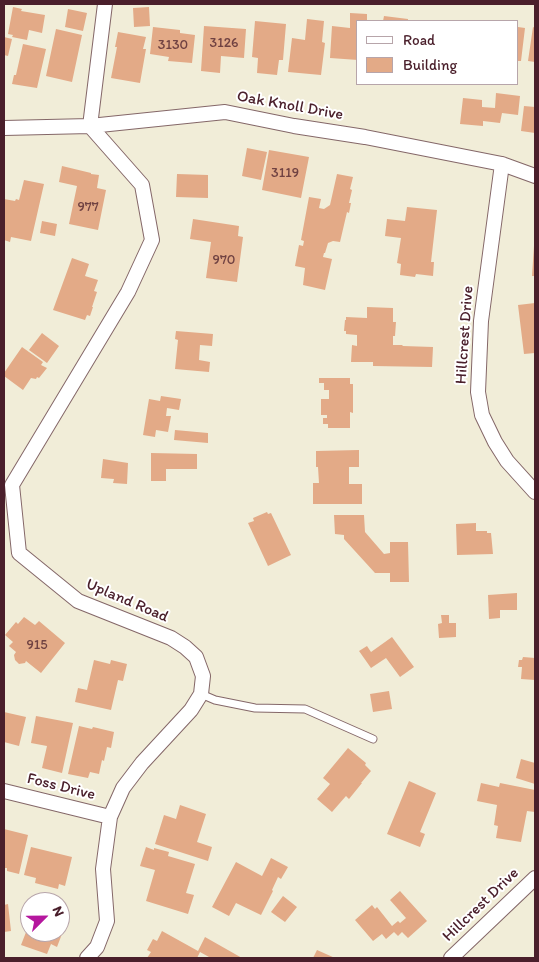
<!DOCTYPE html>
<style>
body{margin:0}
#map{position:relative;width:539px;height:962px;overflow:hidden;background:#f1edd8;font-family:Itim,sans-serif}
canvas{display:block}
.frame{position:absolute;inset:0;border:5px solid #4a1f2b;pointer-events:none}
.legend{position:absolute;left:356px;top:20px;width:162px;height:65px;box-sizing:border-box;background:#fff;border:1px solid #b7a5aa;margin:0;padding:6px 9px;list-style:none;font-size:15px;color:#4a1f2b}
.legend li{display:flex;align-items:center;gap:10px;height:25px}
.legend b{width:25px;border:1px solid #b7a5aa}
.north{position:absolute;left:20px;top:892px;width:50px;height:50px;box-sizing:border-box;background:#fff;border:1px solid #b7a5aa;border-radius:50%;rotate:67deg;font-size:14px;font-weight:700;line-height:20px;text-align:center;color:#4a1f2b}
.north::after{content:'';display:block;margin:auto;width:18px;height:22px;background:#b5179e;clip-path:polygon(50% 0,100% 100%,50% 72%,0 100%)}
</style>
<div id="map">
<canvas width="539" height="962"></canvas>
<div class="frame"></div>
<ul class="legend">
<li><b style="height:6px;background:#fff"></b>Road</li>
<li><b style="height:14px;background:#e3aa87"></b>Building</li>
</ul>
<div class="north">N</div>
</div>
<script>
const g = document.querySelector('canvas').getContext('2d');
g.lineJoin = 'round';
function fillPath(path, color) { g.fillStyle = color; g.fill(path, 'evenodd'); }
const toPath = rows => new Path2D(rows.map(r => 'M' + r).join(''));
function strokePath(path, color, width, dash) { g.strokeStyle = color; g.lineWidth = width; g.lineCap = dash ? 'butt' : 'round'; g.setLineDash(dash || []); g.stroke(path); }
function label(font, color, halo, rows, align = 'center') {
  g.font = font + ' Itim,sans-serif'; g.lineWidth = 4; g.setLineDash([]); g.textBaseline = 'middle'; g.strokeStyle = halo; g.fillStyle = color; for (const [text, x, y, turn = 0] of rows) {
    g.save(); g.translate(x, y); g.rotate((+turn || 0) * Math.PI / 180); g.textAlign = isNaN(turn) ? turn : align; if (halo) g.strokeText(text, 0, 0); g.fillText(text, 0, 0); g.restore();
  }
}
fillPath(toPath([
 [13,7,22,9,21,11,45,15,42,33,29,30,27,40,12,37,13,35,8,34],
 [149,7,150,26,134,27,133,8],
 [68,9,87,13,83,31,65,27],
 [350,13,367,14,367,21,358,21,358,60,330,58,332,26,350,28],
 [384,16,408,19,408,21,383,21],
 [307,19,324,21,322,42,325,43,321,75,288,72,292,38,305,40],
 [255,21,286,24,283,60,279,60,277,75,257,73,258,58,252,57],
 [204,26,246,29,244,58,221,56,220,73,201,71],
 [153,27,180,30,180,33,195,35,192,63,168,61,169,57,150,54],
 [518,27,525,28,521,61,518,61],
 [533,27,535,28,535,62,528,61],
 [56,29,82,35,72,82,46,76],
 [118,32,146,37,143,49,146,49,140,83,111,78,117,47,115,47],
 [4,37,12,39,8,56,4,55],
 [23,44,46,49,37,88,12,84,14,75,16,75],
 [496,93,520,96,518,115,502,113,500,123,483,121,483,126,460,124,463,98,482,100,482,107,495,108],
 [524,106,535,107,535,133,521,131],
 [247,148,267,152,261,180,242,176],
 [269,150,309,157,301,198,262,190],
 [62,166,91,173,91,174,99,175,97,188,106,190,98,230,69,224,77,186,59,182],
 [177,174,208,175,208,198,176,197],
 [337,174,353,177,350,189,352,190,349,203,351,203,349,213,347,212,340,242,333,241,328,243,325,253,324,253,323,257,332,259,325,290,303,285,305,268,295,266,299,245,303,246,304,241,301,240,309,197,321,199,319,208,324,209,330,205],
 [24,180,44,184,31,241,11,237,10,242,4,240,4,199,15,201,16,199,19,200],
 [407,207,437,210,431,262,434,262,433,276,416,274,415,277,400,275,401,264,397,263,401,238,385,236,387,219,405,221],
 [193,219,239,226,238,236,243,237,237,282,206,278,211,242,190,239],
 [42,221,57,224,55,236,40,233],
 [534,246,535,246,535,276,532,276],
 [72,258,89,264,85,276,98,280,94,291,97,292,92,307,93,307,90,316,87,315,85,320,53,310],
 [535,303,535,353,524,354,518,305],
 [367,307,393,308,393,322,396,322,395,336,393,336,393,345,402,345,403,346,433,347,432,367,373,366,373,362,351,362,352,345,357,346,357,335,346,334,346,331,344,331,345,320,346,320,346,317,367,318],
 [176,331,213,334,212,346,200,345,199,360,210,362,209,372,175,369,178,340,175,339],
 [42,333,59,346,47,363,29,350],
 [22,347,43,362,41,365,47,368,39,378,37,377,36,379,31,378,23,390,4,376,4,373],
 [319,378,350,378,350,384,353,384,353,413,350,412,350,428,328,428,328,424,323,424,323,418,327,418,327,415,321,415,321,399,329,399,329,390,324,390,324,383,319,383],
 [161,396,181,399,179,410,167,408,166,416,171,416,168,432,156,430,155,437,143,435,149,399,160,401],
 [175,430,208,433,208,443,174,440],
 [359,450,359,467,349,467,349,484,362,484,362,504,313,504,313,483,319,483,318,467,316,467,316,451],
 [151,453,197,454,197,469,166,469,166,481,151,481],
 [103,459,128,463,127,484,113,483,114,479,101,478],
 [267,512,268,514,271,513,291,555,268,566,248,523,254,521,253,518],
 [334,515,364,515,365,532,384,554,390,553,390,542,408,542,409,582,390,582,390,573,375,573,344,539,344,535,335,534],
 [476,523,476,531,487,531,487,533,491,533,493,554,457,555,456,524],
 [517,593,517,610,500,610,500,618,489,619,488,595],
 [441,615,449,615,449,623,456,623,456,637,439,638,438,624,442,623],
 [24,617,35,625,39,621,65,643,41,673,26,661,25,663,19,664,15,660,14,655,16,652,9,646,13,642,5,635,16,622,18,624],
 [392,637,414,667,400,677,386,658,371,668,359,651,367,646,371,652],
 [523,657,535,658,535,680,521,679,522,667,518,667,519,660,522,660],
 [94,660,110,664,111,660,127,664,123,681,118,680,111,710,75,702,78,688,87,690],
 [389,691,392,709,373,712,370,694],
 [4,712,26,717,19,746,4,742],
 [36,716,73,723,62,773,42,768,47,746,31,743],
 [79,726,92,729,93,727,114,732,111,748,107,747,104,761,102,760,99,774,90,772,88,778,68,774],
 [348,748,366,763,365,765,371,771,361,783,362,783,349,799,346,796,332,812,317,799,330,784,323,778],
 [521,759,535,763,535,784,516,778],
 [409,781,436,793,420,832,425,834,420,847,387,834],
 [481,783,499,787,500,783,535,790,535,812,527,811,521,842,496,838,498,826,494,825,497,805,477,801],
 [180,805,206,814,197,842,212,847,208,861,155,844,164,815,176,819],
 [4,829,28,835,19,874,7,871,7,868,4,868],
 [31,847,72,857,65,886,59,884,58,889,35,883,36,878,24,875],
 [146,847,154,850,154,848,169,852,168,856,195,864,186,893,194,895,188,914,146,901,155,870,140,866],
 [271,858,288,867,281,879,278,877,272,890,273,891,261,915,236,903,229,916,212,907,236,862,262,876],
 [400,891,427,921,408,938,402,932,398,936,394,932,386,939,382,934,373,941,355,920,372,905,375,909,377,907,392,926,398,921,400,923,406,918,390,900],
 [283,896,297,907,285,922,271,912],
 [8,904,11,931,4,932,4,905],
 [30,922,30,932,60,932,60,924,65,926,57,947,51,944,47,954,21,945],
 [162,931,198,951,205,937,242,958,209,958,209,957,200,952,197,958,147,958,151,952,147,950,153,939,157,941],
 [317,950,335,958,313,958]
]), '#e3aa87');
const lane = toPath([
 [201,694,215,700,255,708,305,709,373,739]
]);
const street = toPath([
 [4,128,90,126,225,112,294,126,365,137,502,164,535,176],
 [502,164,481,321,478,392,482,415,495,442,507,461,535,492],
 [4,791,110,817],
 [87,958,97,947,107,921,103,869,110,817,123,788,142,763,191,710,201,694,203,676,196,657,185,647,171,638,78,601,19,553,12,485,128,292,152,240,142,185,90,126,105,4],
 [451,958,535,878]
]);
strokePath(lane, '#846768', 9);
strokePath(street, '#846768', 16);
strokePath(lane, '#fff', 7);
strokePath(street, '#fff', 14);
label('14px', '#704242', null, [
 ["3126",224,43],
 ["3130",173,45],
 ["3119",285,173],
 ["977",88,207],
 ["970",224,260],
 ["915",37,645]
]);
label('16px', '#4a1f2b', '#fff', [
 ["Oak Knoll Drive",290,106,10],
 ["Hillcrest Drive",465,335,-86],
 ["Upland Road",127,601,23],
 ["Foss Drive",61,787,14],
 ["Hillcrest Drive",481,905,-44]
]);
</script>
